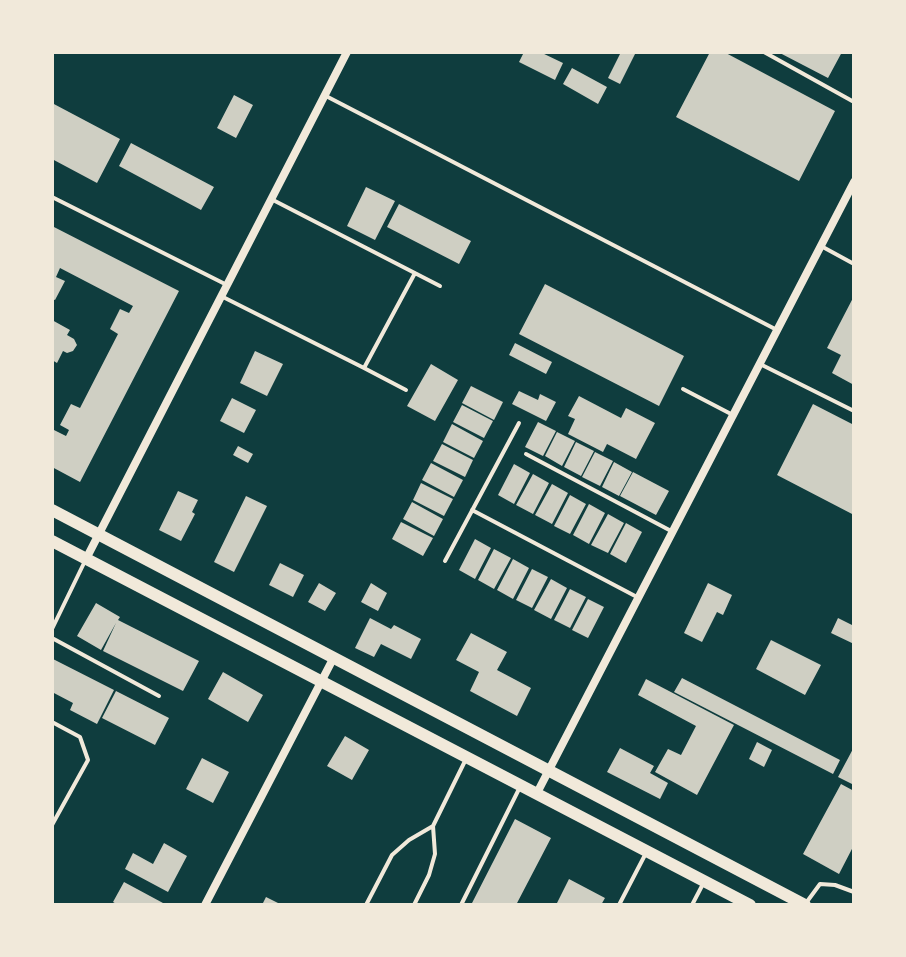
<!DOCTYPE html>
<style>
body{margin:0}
#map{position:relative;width:906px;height:957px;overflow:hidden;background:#0f3d3e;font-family:Quicksand,sans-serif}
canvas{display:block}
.frame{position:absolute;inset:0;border:54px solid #f1e9da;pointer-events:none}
</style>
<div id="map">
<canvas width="906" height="957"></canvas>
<div class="frame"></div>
</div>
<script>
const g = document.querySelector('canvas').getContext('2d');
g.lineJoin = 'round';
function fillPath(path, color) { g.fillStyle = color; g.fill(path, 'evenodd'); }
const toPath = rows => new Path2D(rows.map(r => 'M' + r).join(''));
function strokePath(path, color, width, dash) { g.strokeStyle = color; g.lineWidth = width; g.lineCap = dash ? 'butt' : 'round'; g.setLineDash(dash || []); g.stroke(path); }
fillPath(toPath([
 [524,52,540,52,563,63,555,80,519,62],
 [621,52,636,52,620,84,608,78],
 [710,52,724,52,835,111,799,181,676,117],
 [778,52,842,52,828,78],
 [572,68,607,87,598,104,563,84],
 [234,95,253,105,236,138,217,128],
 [52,103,120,139,97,183,52,159],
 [131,143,214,187,201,210,119,166],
 [366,187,395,201,375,240,347,226],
 [399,204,471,241,459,264,387,227],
 [52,226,179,291,80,482,52,467,52,429,66,436,69,430,60,425,71,404,80,408,118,334,110,329,120,309,129,313,133,306,60,268,56,277,65,281,55,300,52,299],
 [545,284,684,356,659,406,519,334],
 [854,296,854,385,832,373,841,355,827,348],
 [52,320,70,330,67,335,74,339,77,345,73,351,67,353,63,351,57,363,52,360],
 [515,343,552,362,546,374,509,355],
 [255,351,283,364,267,396,240,383],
 [431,364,458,380,435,421,407,406],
 [471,386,503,402,494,420,462,403],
 [519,391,538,400,540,394,556,402,546,421,512,404],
 [579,396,621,418,626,408,655,423,636,459,607,444,603,452,568,434,575,419,568,416],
 [232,398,256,410,244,433,220,421],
 [813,404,854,425,854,515,777,475],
 [462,405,493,421,484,438,453,422],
 [538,422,556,431,543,456,525,447],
 [452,424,483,441,474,458,443,442],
 [557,432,575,441,562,466,545,456],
 [576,442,594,451,581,476,564,467],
 [442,444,473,460,465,477,433,461],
 [238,446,253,454,248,463,233,455],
 [595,452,613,461,600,486,582,477],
 [614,462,632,472,619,496,602,487],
 [431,463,463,480,454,497,422,480],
 [514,464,530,473,514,504,498,495],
 [633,472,669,491,656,515,620,496],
 [533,474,549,483,533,514,516,505],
 [421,483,453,499,444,516,413,500],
 [552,484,568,493,552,524,535,515],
 [178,491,198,500,192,512,195,514,181,541,159,530],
 [570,495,586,504,570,534,554,526],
 [246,496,267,506,234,572,214,562],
 [412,502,443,519,434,536,403,519],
 [589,504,605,513,589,544,573,535],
 [608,514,624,523,608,553,591,545],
 [401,522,433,538,423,556,392,539],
 [626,523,642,532,626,563,610,554],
 [475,539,491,548,475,579,459,570],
 [494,549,511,558,494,589,478,580],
 [513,559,529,568,513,599,497,590],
 [280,563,304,575,293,597,269,585],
 [532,569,548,577,532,608,516,600],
 [551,579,567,588,551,619,534,610],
 [319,583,336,593,325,611,308,602],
 [371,583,387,593,378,611,361,602],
 [708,583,732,595,723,615,717,612,702,642,684,633],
 [570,589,586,597,570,628,554,620],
 [588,599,604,607,588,638,572,630],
 [96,603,120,617,118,620,199,661,183,691,103,651,116,623,101,650,77,636],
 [370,618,391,629,394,625,421,639,411,659,381,644,374,657,355,648],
 [838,618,854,626,854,644,831,633],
 [471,633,507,652,497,670,531,688,517,716,470,691,479,672,456,660],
 [771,640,821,665,805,695,756,669],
 [53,659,114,690,97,724,70,710,73,703,52,692],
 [223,672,263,695,248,722,208,699],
 [682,678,840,760,833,774,674,692],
 [646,679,734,725,697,795,655,772,668,749,681,755,696,726,638,695],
 [116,691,169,718,155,745,102,718],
 [345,736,369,750,352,780,327,766],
 [757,742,772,750,764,767,749,759],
 [854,747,854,785,838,777],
 [620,748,654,766,650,773,668,783,660,799,607,772],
 [202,758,229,772,213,803,186,789],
 [841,784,854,791,854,845,839,874,803,854],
 [515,819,551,838,516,905,471,905],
 [164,843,187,856,168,892,125,869,133,853,153,864],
 [569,879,605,898,601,905,556,905],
 [124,882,163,903,162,905,118,905,113,902],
 [266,897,282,905,262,905]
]), '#cfcfc3');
strokePath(toPath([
 [764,52,854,102],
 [324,95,777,330],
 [52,197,225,284],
 [273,200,440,286],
 [821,246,854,264],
 [223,297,364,368,415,273],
 [760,364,854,411],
 [364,368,406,390],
 [683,389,731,414],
 [526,454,673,532],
 [472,510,637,597],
 [445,561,519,423],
 [52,629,85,561],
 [52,638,159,696],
 [52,722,80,737,88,760,52,825],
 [806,903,820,884,835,885,854,892],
 [366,905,392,855,409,840,433,826],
 [414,905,429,875,435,854,433,826,466,759],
 [461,905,519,789],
 [619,905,646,853],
 [659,905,661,905],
 [692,905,704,882]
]), '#f1e9da', 4);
strokePath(toPath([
 [86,559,347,52],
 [537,793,854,182],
 [205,905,334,657]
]), '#f1e9da', 8);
strokePath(toPath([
 [52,510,805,905],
 [52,541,750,905]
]), '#f1e9da', 12);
</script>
